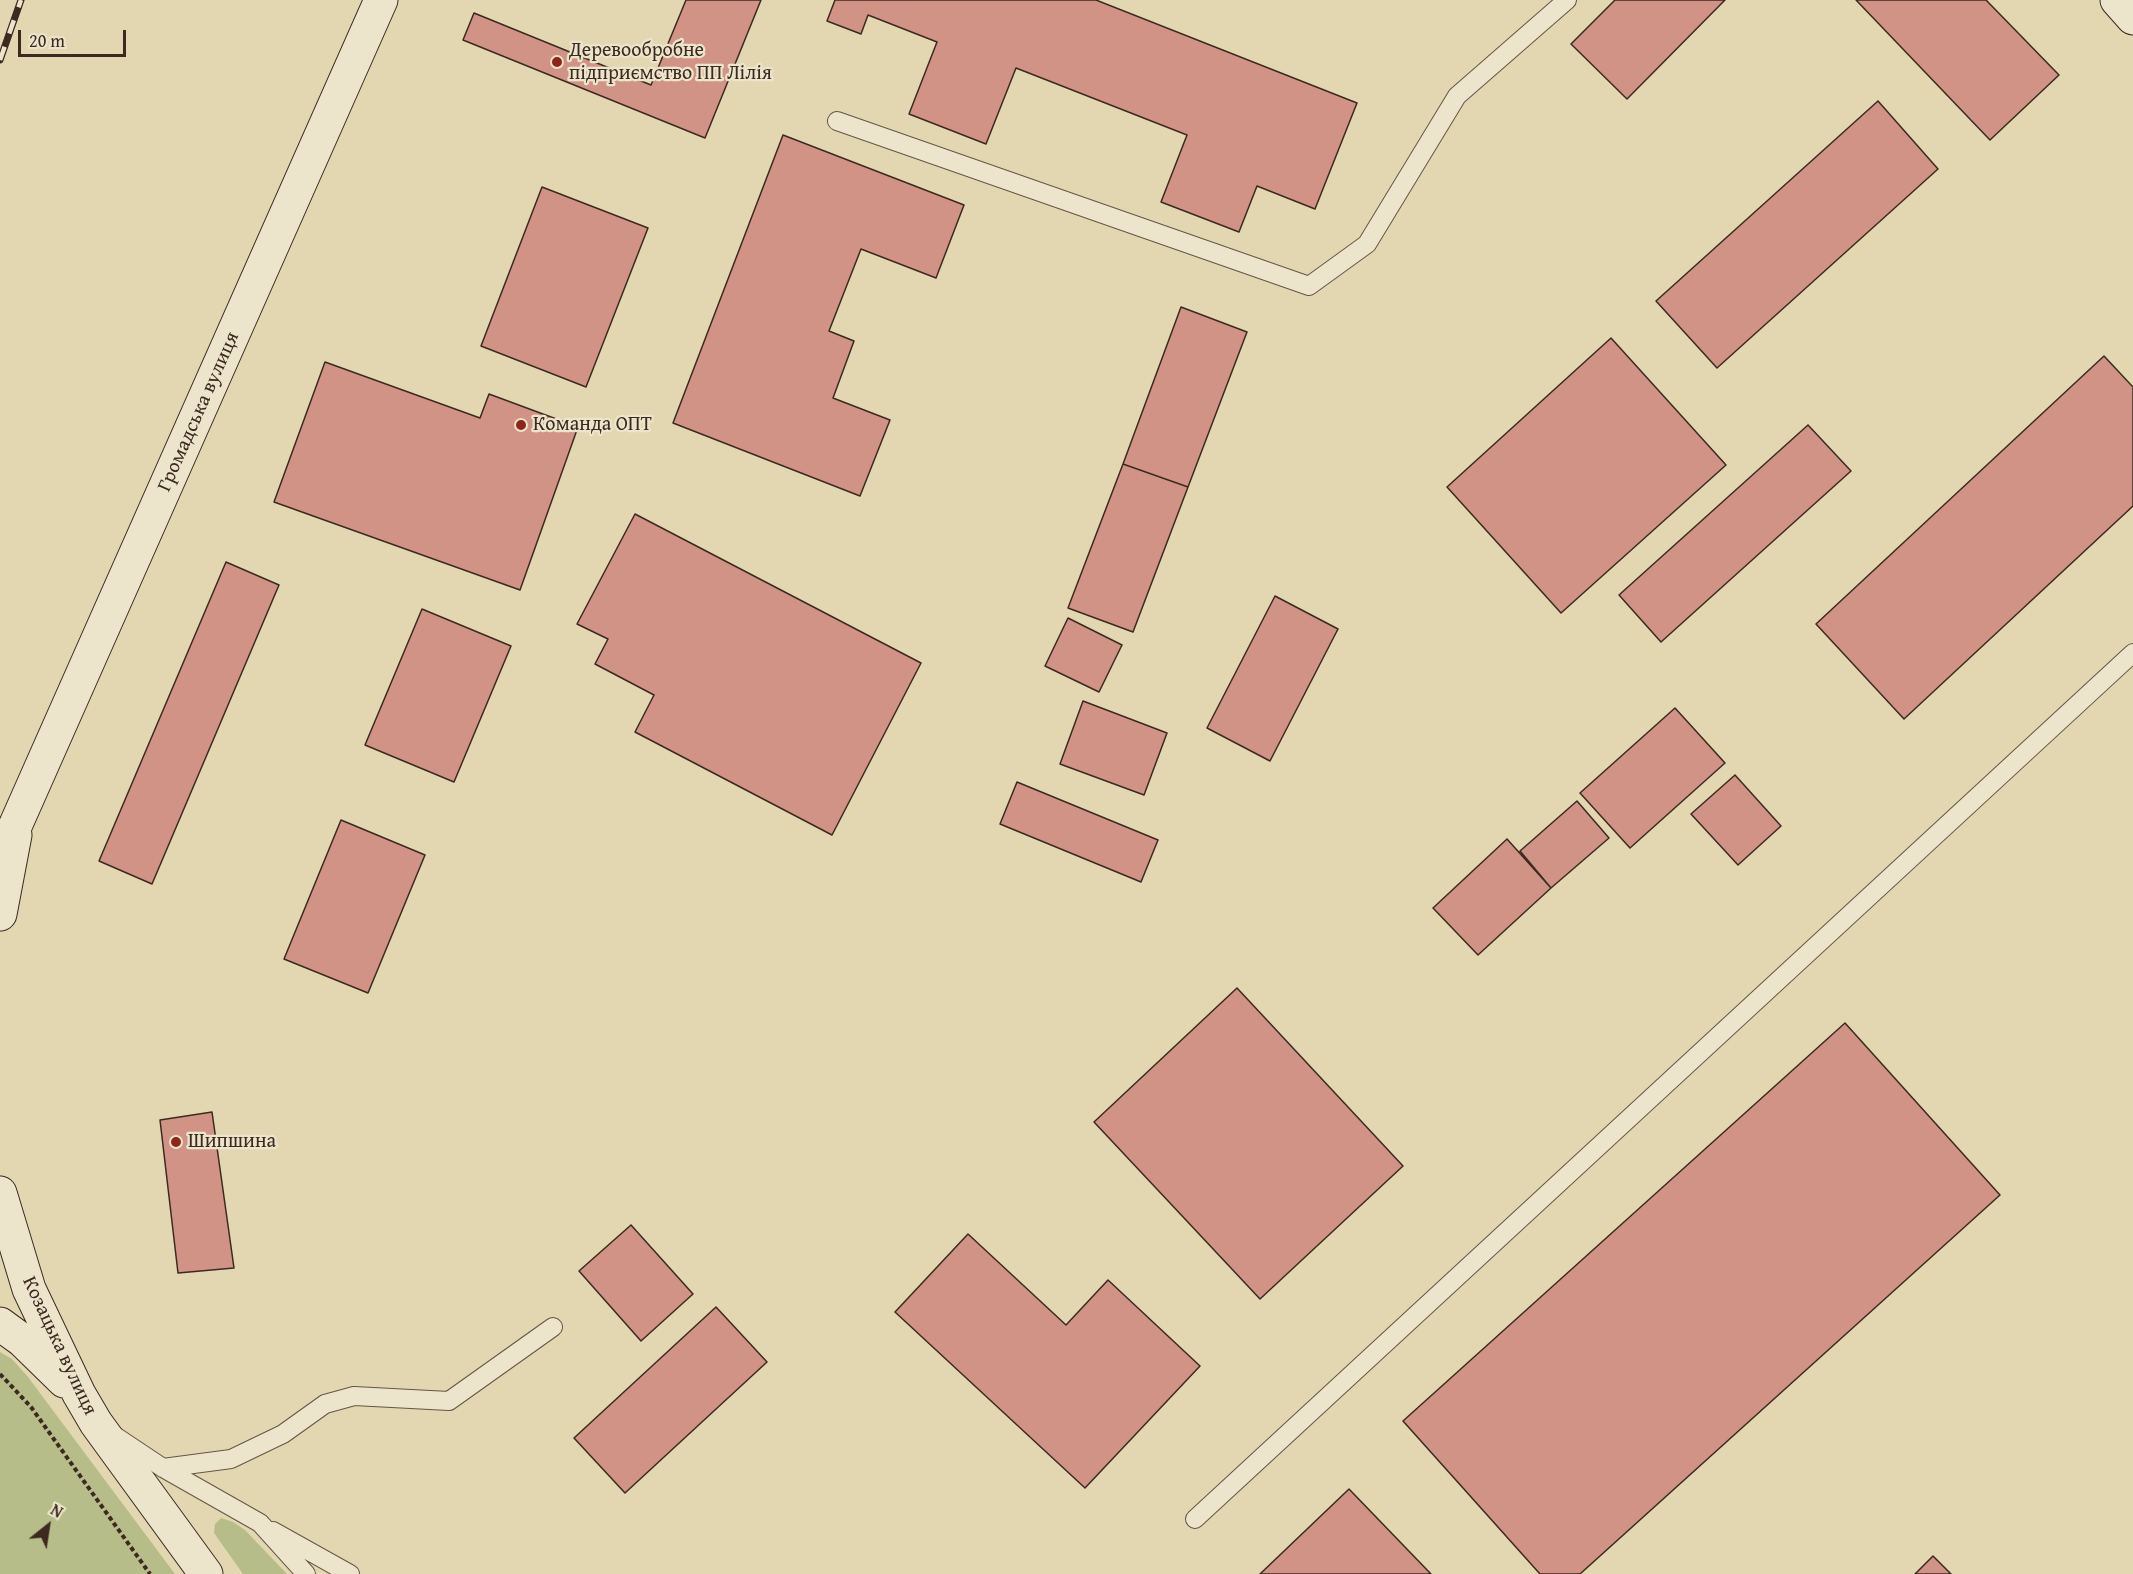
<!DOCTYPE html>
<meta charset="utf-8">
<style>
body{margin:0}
#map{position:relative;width:2133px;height:1574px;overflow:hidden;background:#e2d7b1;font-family:"Gentium Book Plus",serif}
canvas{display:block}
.north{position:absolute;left:18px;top:1496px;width:60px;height:60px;-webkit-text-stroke:4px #ece5cc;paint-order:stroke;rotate:30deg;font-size:16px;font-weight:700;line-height:24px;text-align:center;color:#3c2a20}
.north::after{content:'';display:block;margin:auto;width:21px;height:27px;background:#3c2a20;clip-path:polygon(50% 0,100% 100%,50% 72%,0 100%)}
.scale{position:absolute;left:18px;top:30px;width:108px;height:27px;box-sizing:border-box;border:3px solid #3c2a20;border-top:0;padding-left:8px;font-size:18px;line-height:21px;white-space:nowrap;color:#3c2a20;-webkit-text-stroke:4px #ece5cc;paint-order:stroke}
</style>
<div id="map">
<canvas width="2133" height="1574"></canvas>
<div class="north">N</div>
<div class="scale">20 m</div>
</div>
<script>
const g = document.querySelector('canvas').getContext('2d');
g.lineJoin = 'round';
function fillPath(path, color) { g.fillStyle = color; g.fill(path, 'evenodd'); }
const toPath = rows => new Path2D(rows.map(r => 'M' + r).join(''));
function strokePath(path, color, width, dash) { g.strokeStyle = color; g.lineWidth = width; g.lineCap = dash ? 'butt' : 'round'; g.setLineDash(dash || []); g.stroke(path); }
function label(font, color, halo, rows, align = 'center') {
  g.font = font + ' "Gentium Book Plus",serif'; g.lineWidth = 4.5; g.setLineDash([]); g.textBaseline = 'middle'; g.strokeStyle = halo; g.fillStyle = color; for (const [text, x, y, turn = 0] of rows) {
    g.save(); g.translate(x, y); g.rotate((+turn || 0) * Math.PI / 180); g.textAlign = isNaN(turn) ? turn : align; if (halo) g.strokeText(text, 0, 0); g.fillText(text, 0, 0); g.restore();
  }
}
fillPath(toPath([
 [0,1352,12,1359,28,1377,175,1574,0,1574],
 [221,1518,233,1522,245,1530,287,1574,243,1574,214,1533,215,1524]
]), '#b7bd89');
const building = toPath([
 [686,0,761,0,705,138,463,40,474,13,651,85,686,0],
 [835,0,1096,0,1357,103,1315,209,1257,186,1239,232,1161,202,1187,135,1016,68,986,144,909,114,937,42,868,15,861,34,827,21,835,0],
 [1615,0,1725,0,1627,99,1571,44,1615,0],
 [1856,0,1986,0,2059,75,1990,140,1856,0],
 [1878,101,1938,169,1717,368,1656,301,1878,101],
 [783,135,964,205,936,278,861,249,829,331,854,341,833,398,890,420,860,496,673,423,783,135],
 [542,187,648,228,586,387,481,346,542,187],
 [1181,307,1247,332,1188,487,1123,464,1181,307],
 [1611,338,1726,465,1561,613,1447,487,1611,338],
 [2104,356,2133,387,2133,506,1904,719,1816,624,2104,356],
 [325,362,480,418,489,394,578,427,520,590,274,502,325,362],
 [1808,425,1851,471,1661,642,1619,595,1808,425],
 [1123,464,1188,487,1133,632,1068,608,1123,464],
 [635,514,921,663,832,835,635,732,654,695,595,664,608,639,577,624,635,514],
 [226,562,279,585,152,884,99,861,226,562],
 [1275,596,1338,629,1270,761,1207,728,1275,596],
 [422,609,511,646,454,782,365,745,422,609],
 [1068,618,1122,645,1099,692,1045,666,1068,618],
 [1083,701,1167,733,1144,795,1060,764,1083,701],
 [1675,708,1725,763,1630,848,1580,793,1675,708],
 [1735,775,1781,826,1738,865,1691,814,1735,775],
 [1017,782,1158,840,1141,882,1000,824,1017,782],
 [1577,801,1609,838,1551,888,1520,851,1577,801],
 [341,820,425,855,368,993,284,959,341,820],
 [1507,839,1551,888,1478,955,1433,908,1507,839],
 [1237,988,1403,1166,1260,1299,1094,1122,1237,988],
 [1845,1023,2000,1195,1580,1574,1540,1574,1403,1421,1845,1023],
 [212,1112,234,1268,178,1273,160,1120,212,1112],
 [631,1225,693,1294,641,1341,579,1271,631,1225],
 [968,1234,1066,1325,1108,1280,1200,1366,1085,1488,895,1312,968,1234],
 [716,1307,767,1362,625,1493,574,1438,716,1307],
 [1349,1489,1431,1574,1260,1574,1349,1489],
 [1933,1556,1951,1574,1915,1574,1933,1556]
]);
fillPath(building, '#d09385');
strokePath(building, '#3c2a20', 1.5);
const lane = toPath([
 [837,121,1309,286,1367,244,1457,96,1567,0],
 [115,1436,163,1468,260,1523,306,1574],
 [163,1468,231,1459,283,1434,325,1404,354,1396,449,1401,553,1327],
 [1195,1519,2133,653],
 [273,1531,350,1574]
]);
const secondary = toPath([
 [2117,0,2133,18],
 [0,857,16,824,381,0],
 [0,914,15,835],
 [0,1193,29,1289,79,1394,96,1423,206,1574],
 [0,1324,22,1340,64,1381]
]);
strokePath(lane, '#654', 20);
strokePath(secondary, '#3c2a20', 35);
strokePath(toPath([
 [0,1374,31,1407,150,1574]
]), '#3c2a20', 4, [4.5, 3]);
strokePath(lane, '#ece5cc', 18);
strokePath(secondary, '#ece5cc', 33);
const rail = toPath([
 [0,60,21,0]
]);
strokePath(rail, '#3c2a20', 7);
strokePath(rail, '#ece5cc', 4.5, [14]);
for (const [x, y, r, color] of [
 [557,62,6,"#8f2418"],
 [521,425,6,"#8f2418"],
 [176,1142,6,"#8f2418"]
]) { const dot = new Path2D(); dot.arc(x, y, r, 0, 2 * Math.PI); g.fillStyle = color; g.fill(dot); strokePath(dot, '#ece5cc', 2); }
label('20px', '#3c2a20', '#ece5cc', [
 ["Деревообробне",569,51],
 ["підприємство ПП Лілія",569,74],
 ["Команда ОПТ",533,425],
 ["Шипшина",188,1142]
], 'left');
label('20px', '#3c2a20', '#ece5cc', [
 ["Громадська вулиця",199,412,-66],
 ["Козацька вулиця",59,1346,65]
]);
</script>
